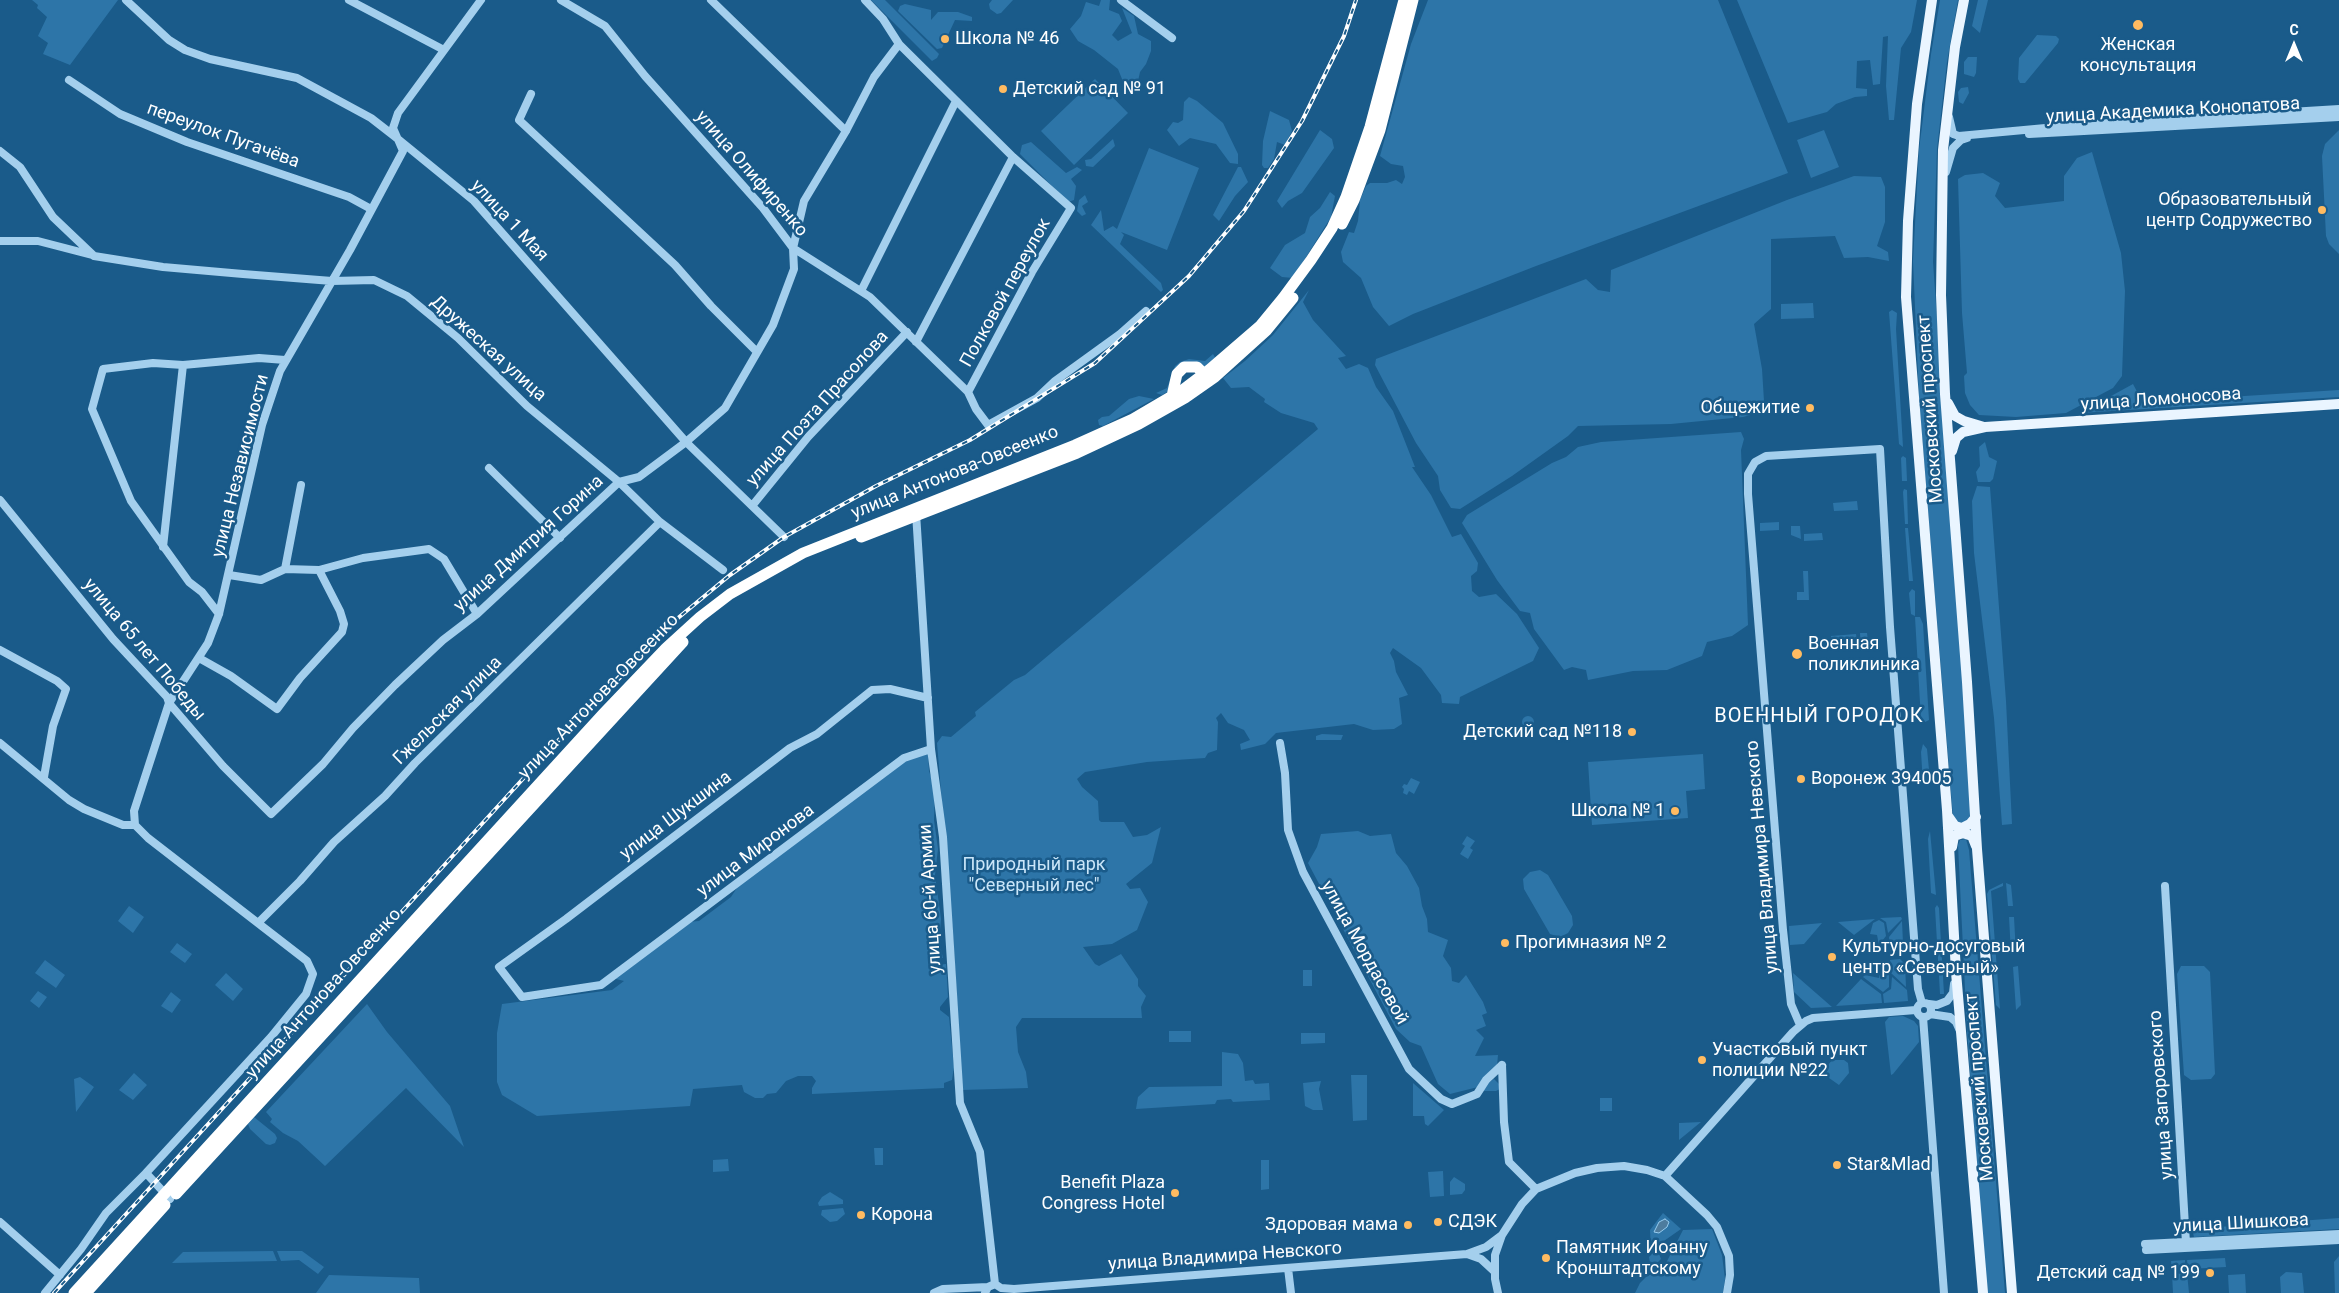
<!DOCTYPE html>
<meta charset="utf-8">
<style>
body{margin:0}
#map{position:relative;width:2339px;height:1293px;overflow:hidden;background:#1a5b8a;font-family:Roboto,sans-serif}
canvas{display:block}
.north{position:absolute;left:2269px;top:20px;width:50px;height:50px;-webkit-text-stroke:4px #1a5b8a;paint-order:stroke;rotate:0deg;font-size:14px;font-weight:700;line-height:20px;text-align:center;color:#fff}
.north::after{content:'';display:block;margin:auto;width:18px;height:22px;background:#fff;clip-path:polygon(50% 0,100% 100%,50% 72%,0 100%)}
</style>
<div id="map">
<canvas width="2339" height="1293"></canvas>
<div class="north">С</div>
</div>
<script>
const g = document.querySelector('canvas').getContext('2d');
g.lineJoin = 'round';
function fillPath(path, color) { g.fillStyle = color; g.fill(path, 'evenodd'); }
const toPath = rows => new Path2D(rows.map(r => 'M' + r).join(''));
function strokePath(path, color, width, dash) { g.strokeStyle = color; g.lineWidth = width; g.lineCap = dash ? 'butt' : 'round'; g.setLineDash(dash || []); g.stroke(path); }
function label(font, color, halo, rows, align = 'center') {
  g.font = font + ' Roboto,sans-serif'; g.lineWidth = 5; g.setLineDash([]); g.textBaseline = 'middle'; g.strokeStyle = halo; g.fillStyle = color; for (const [text, x, y, turn = 0] of rows) {
    g.save(); g.translate(x, y); g.rotate((+turn || 0) * Math.PI / 180); g.textAlign = isNaN(turn) ? turn : align; if (halo) g.strokeText(text, 0, 0); g.fillText(text, 0, 0); g.restore();
  }
}
fillPath(toPath([
 [32,0,118,0,70,65,43,54,48,43,38,36,47,17,37,8,38,5],
 [871,0,885,0,939,54,937,58,932,61],
 [992,0,1013,0,1001,13,997,14,990,9,989,4],
 [1101,0,1110,0,1109,10,1119,14,1122,21,1112,35,1118,41,1132,33,1122,8,1134,16,1138,34,1151,41,1151,51,1146,64,1140,72,1138,81,1132,84,1124,84,1118,69,1094,50,1078,41,1070,29,1081,16,1086,2,1099,6],
 [1428,0,1718,0,1788,173,1536,266,1413,314,1389,326,1373,307,1361,278,1343,262,1341,252,1349,232,1354,233,1358,221,1360,200,1366,186,1370,183,1387,183,1396,180,1402,184,1405,177,1403,166,1391,164,1380,156,1411,44],
 [1737,0,1917,0,1911,32,1901,48,1894,120,1889,120,1886,86,1888,36,1883,37,1880,84,1873,85,1870,60,1857,61,1856,88,1867,89,1867,96,1855,97,1836,104,1827,112,1788,123],
 [1940,0,1958,0,1947,62,1937,149,1933,262,1972,815,1970,822,1956,823,1953,817,1919,399,1913,261,1919,150,1931,54],
 [1978,0,1988,0,1980,33,1972,26],
 [905,4,931,10,931,20,938,12,958,12,972,17,972,21,955,20,942,48,937,49,898,11,900,6],
 [2037,35,2056,36,2059,39,2058,43,2025,83,2020,83,2018,79,2019,58],
 [1968,57,1977,57,1976,73,1974,77,1964,74,1964,62],
 [1095,79,1128,113,1074,165,1041,131],
 [1968,87,1969,93,1963,104,1959,102,1958,92,1961,88],
 [1189,97,1197,101,1223,123,1238,154,1238,164,1230,163,1216,144,1190,138,1179,146,1167,130,1173,122,1178,123,1183,120,1184,102],
 [1270,111,1289,120,1292,131,1285,145,1277,142,1274,159,1268,168,1264,168,1262,165,1263,141],
 [1320,130,1332,139,1334,148,1302,193,1288,201,1282,208,1277,201],
 [1824,130,1839,167,1811,178,1797,140],
 [2339,130,2339,254,2329,244,2326,236,2322,156,2325,144],
 [1113,139,1115,146,1093,167,1086,166,1085,160,1091,159],
 [1031,142,1066,173,1077,167,1082,170,1071,179,1076,186,1074,200,1068,202,1020,154,1022,145],
 [1149,148,1199,168,1167,250,1121,232,1124,235,1120,244,1161,283,1163,290,1161,292,1091,225,1101,210,1104,231,1113,226,1117,229],
 [2092,152,2121,253,2125,291,2122,376,2113,388,2066,413,2016,417,1979,415,1970,405,1965,393,1964,376,1967,373,1962,313,1958,179,1965,175,1983,173,2000,183,1995,196,2005,208,2064,201,2064,176,2077,158],
 [1238,167,1241,167,1248,182,1235,196,1219,221,1213,215],
 [1854,176,1881,177,1885,187,1885,222,1877,246,1888,252,1889,261,1868,257,1844,258,1835,236,1771,239,1771,309,1754,324,1762,369,1764,401,1758,413,1743,417,1671,424,1578,426,1568,436,1512,476,1460,509,1451,508,1440,490,1438,476,1416,443,1375,365,1376,359,1586,279,1598,290,1610,292,1611,270,1787,200],
 [1330,192,1335,196,1331,217,1293,278,1282,277,1270,268,1285,245,1305,233,1310,217,1320,208],
 [1085,195,1088,202,1082,206,1086,214,1082,216,1077,211,1079,200],
 [1309,290,1303,302,1313,320,1346,356,1338,358,1346,369,1359,364,1368,368,1376,387,1393,411,1415,467,1412,467,1431,495,1452,537,1461,534,1478,563,1477,571,1471,576,1472,591,1479,597,1496,594,1517,614,1539,648,1533,661,1460,697,1459,704,1442,703,1441,695,1421,668,1393,648,1390,653,1394,661,1396,672,1408,695,1399,698,1402,724,1394,729,1373,730,1354,724,1276,733,1265,744,1241,750,1240,744,1250,740,1244,730,1228,723,1221,713,1216,718,1218,722,1217,750,1208,753,1205,758,1147,762,1085,772,1077,779,1082,787,1098,801,1099,820,1101,822,1124,822,1133,837,1147,835,1161,827,1152,863,1126,884,1130,889,1140,888,1148,902,1137,930,1112,944,1083,947,1095,964,1099,966,1121,954,1138,979,1138,986,1146,996,1141,1007,1142,1018,1022,1018,1016,1027,1018,1052,1026,1072,1028,1088,962,1090,954,949,937,743,942,736,951,737,976,716,975,712,1014,680,1025,675,1318,429,1314,423,1281,413,1264,402,1265,399,1249,387,1231,388,1223,378,1245,361,1273,335],
 [1813,303,1814,318,1781,319,1781,304],
 [1892,310,1897,313,1896,329,1903,447,1899,444,1889,312],
 [1213,354,1216,359,1204,369,1192,362,1170,390,1162,395,1156,393,1167,388,1175,366,1180,362,1189,359,1205,361],
 [2133,384,2142,401,2150,402,2339,390,2339,397,2080,413],
 [1139,396,1154,399,1103,426,1099,425,1098,420,1102,417,1109,416,1129,399],
 [1741,432,1744,439,1741,450,1748,625,1732,636,1707,642,1702,656,1667,670,1633,671,1588,680,1586,670,1572,667,1564,670,1534,629,1530,613,1520,611,1497,580,1462,523,1467,515,1552,463,1566,457,1578,447,1601,442],
 [1985,442,1989,457,1997,461,1993,479,1990,482,1978,482,1976,472,1980,466,1979,447],
 [1903,456,1906,458,1907,481,1902,481,1901,458],
 [1977,486,1990,487,2006,701,2012,824,2002,825,1994,718,1974,553,1972,501],
 [1904,489,1907,490,1908,524,1905,524,1903,492],
 [1857,501,1858,510,1834,511,1833,503],
 [1779,522,1779,530,1760,531,1760,523],
 [1791,526,1800,526,1801,539,1791,535],
 [1905,528,1908,528,1913,581,1909,581],
 [1822,533,1823,540,1804,541,1804,534],
 [1803,571,1808,571,1809,600,1797,600,1797,592,1804,592],
 [1912,589,1915,591,1915,616,1911,614,1909,593],
 [1915,617,1920,617,1923,624,1929,720,1925,722,1921,720],
 [1860,633,1867,633,1869,651,1861,651],
 [1856,634,1858,648,1833,650,1831,636],
 '1522 722a6 6 0 1 1 12 0a6 6 0 1 1-12 0Z',
 [1322,734,1343,735,1341,740,1316,740,1316,736],
 [1923,744,1927,749,1930,780,1928,786,1923,784,1921,752],
 [928,753,929,771,935,789,934,820,938,849,935,875,941,919,939,942,943,958,938,958,938,965,946,964,948,997,940,1007,940,1010,949,1017,954,1067,952,1080,944,1083,944,1088,812,1094,812,1088,816,1081,812,1076,798,1076,786,1081,776,1093,767,1094,763,1098,755,1098,744,1092,742,1085,693,1089,690,1106,537,1116,502,1095,497,1082,497,1033,502,1004,612,990,624,981,612,978,687,922,699,921,731,897,742,880,904,758],
 [1703,754,1705,789,1686,791,1688,818,1592,825,1588,762],
 [1411,778,1420,782,1414,794,1409,791,1407,795,1403,793,1404,789,1402,787,1404,784,1407,785],
 [1358,831,1370,836,1391,834,1396,853,1407,866,1419,888,1422,906,1427,919,1428,932,1448,940,1443,956,1451,968,1452,981,1459,983,1466,975,1483,1002,1487,1013,1482,1015,1486,1026,1476,1030,1484,1038,1475,1056,1498,1055,1497,1066,1478,1087,1450,1094,1438,1084,1421,1046,1410,1042,1396,1029,1308,863,1317,847,1321,834],
 [1930,831,1936,895,1931,893,1928,839],
 [1467,836,1475,841,1470,848,1473,850,1468,859,1460,854,1465,846,1462,844],
 [1966,839,1969,850,2005,1293,1986,1293,1967,1030,1958,845,1960,840],
 [1540,870,1548,875,1572,916,1573,925,1568,933,1560,937,1550,934,1524,889,1523,879,1530,872],
 [2003,883,2003,886,1991,891,2000,1009,1996,1005,1987,894,1989,890],
 [2006,883,2011,885,2013,906,2008,906],
 [1937,905,1939,908,1944,994,1940,994,1935,908],
 [129,906,144,917,133,933,118,921],
 [1901,917,1902,919,1888,933,1886,922,1880,918],
 [2009,917,2014,917,2016,954,2011,954],
 [1875,919,1854,935,1838,922],
 [1879,920,1884,923,1886,936,1879,945,1877,935,1870,934,1873,923],
 [1902,921,1903,943,1899,950,1890,951,1889,937],
 [1822,923,1804,944,1790,945,1789,926],
 [177,943,192,954,185,963,170,952],
 [1900,959,1905,964,1906,987,1891,973,1890,960],
 [45,960,65,975,56,988,35,973],
 [2018,966,2021,1005,2016,1010,2013,967],
 [2181,966,2204,966,2210,972,2215,1074,2211,1079,2191,1080,2184,1075,2177,974],
 [1881,967,1889,975,1889,987,1883,992,1863,977,1865,975,1879,978],
 [1303,970,1312,970,1312,986,1303,986],
 [226,973,243,989,233,1001,215,985],
 [1793,973,1832,1007,1811,1008,1794,992],
 [1892,977,1907,990,1908,1001,1884,1003,1883,994,1891,989],
 [1861,979,1881,994,1882,1003,1836,1006],
 [38,991,47,997,39,1008,30,1001],
 [171,992,181,1000,172,1013,161,1006],
 [367,1004,387,1032,450,1106,464,1147,406,1088,325,1166,298,1141,283,1133,270,1122,272,1119,266,1112],
 [1903,1016,1914,1021,1918,1026,1919,1042,1893,1074,1891,1075,1885,1022,1889,1017],
 [1169,1031,1191,1031,1191,1042,1169,1042],
 [1301,1033,1325,1033,1325,1043,1301,1044],
 [1222,1052,1238,1054,1243,1063,1245,1081,1253,1080,1255,1084,1269,1083,1270,1100,1233,1102,1231,1099,1217,1100,1215,1104,1136,1109,1138,1097,1149,1087,1222,1086],
 [1832,1060,1844,1060,1848,1063,1849,1073,1839,1085,1822,1073],
 [134,1073,147,1085,133,1100,119,1090],
 [1351,1075,1367,1075,1367,1120,1353,1121],
 [80,1077,94,1087,76,1112,74,1079],
 [1494,1079,1499,1084,1500,1089,1496,1091,1484,1091,1484,1086],
 [1321,1081,1319,1089,1323,1110,1313,1110,1305,1106,1303,1083],
 [1413,1083,1444,1110,1428,1126,1425,1124,1424,1116,1413,1116],
 [1600,1098,1612,1098,1612,1111,1600,1111],
 [254,1117,275,1134,277,1138,275,1143,270,1145,266,1144,250,1129,248,1124],
 [1701,1122,1679,1140,1679,1123],
 [874,1148,883,1148,883,1165,875,1165],
 [728,1159,729,1171,713,1172,713,1160],
 [1261,1160,1269,1160,1269,1189,1261,1190],
 [1443,1171,1444,1196,1430,1197,1428,1172],
 [1454,1177,1465,1184,1465,1190,1462,1194,1450,1195,1450,1182],
 [830,1192,843,1200,843,1204,819,1206,818,1203,822,1197],
 [843,1208,845,1214,837,1221,830,1222,821,1215,822,1210],
 [1663,1213,1681,1229,1651,1250,1650,1230],
 [2339,1218,2339,1229,2194,1237,2192,1229],
 [1712,1229,1722,1255,1725,1279,1723,1293,1635,1293,1640,1283,1646,1277,1664,1267,1683,1230],
 [1657,1249,1661,1259,1651,1269,1649,1257],
 [273,1251,277,1261,172,1263,183,1252],
 [277,1251,302,1251,324,1267,318,1274,299,1260,281,1261],
 [2339,1256,2339,1293,2335,1293,2334,1262],
 [2225,1258,2226,1267,2188,1269,2187,1260],
 [2185,1260,2185,1270,2172,1271,2171,1261],
 [2286,1272,2302,1273,2304,1293,2281,1293,2280,1277],
 [2187,1273,2189,1293,2173,1293,2172,1274],
 [2245,1274,2246,1293,2229,1293,2228,1275],
 [329,1275,419,1278,420,1293,316,1293]
]), '#2d75a8');
const water = toPath([
 [1665,1219,1669,1222,1667,1227,1659,1233,1654,1232,1659,1222,1665,1219]
]);
fillPath(water, '#4e7c9e');
strokePath(water, '#97ccef', 1);
strokePath(toPath([
 [126,0,169,40,185,50,210,59,297,78,371,118,398,139,474,201,686,442,784,537],
 [349,0,444,50],
 [561,0,605,26,645,76,763,208,793,248,870,297,968,392,976,409,988,425,1037,398,1055,381,1120,334,1146,311],
 [711,0,846,131],
 [1121,0,1172,38],
 [899,44,1013,157,1071,208,1032,272,968,392],
 [69,80,120,114,187,142,349,197,371,209],
 [531,94,519,120,675,265,711,306,757,352],
 [1949,117,1953,134,1959,136,2078,125,2339,109],
 [2029,134,2339,117],
 [0,151,20,167,53,217,94,256,163,267,243,274,332,281,374,280,407,296,458,338,527,406,619,482,660,522,723,570],
 [1946,172,1953,148,1961,140,1967,138],
 [0,241,38,241,92,255],
 [861,291,956,101],
 [916,342,1013,157],
 [489,468,560,538],
 [0,500,113,639,167,697,169,703,223,766,271,814,323,764,353,728,395,685,443,640,477,614,619,482,639,477,686,442,725,408,773,325,794,269,793,248,804,201,846,131,874,77,899,44,883,19,865,0],
 [752,506,808,437,907,332],
 [916,513,931,749,943,837,960,1103,980,1152,995,1284],
 [163,547,183,365],
 [285,569,301,485],
 [319,570,363,558,429,549,444,559,477,614],
 [219,614,202,592,189,582,131,501,92,409,103,369,153,363,183,365,259,358,285,360],
 [0,650,57,681,66,689,53,726,44,777],
 [199,658,231,676,277,709,300,678,342,632,344,624,340,611,319,570,285,569,261,580,229,575],
 [928,698,890,689,872,690,817,734,790,748,566,919,499,967,522,997,601,985,904,758,931,749],
 [0,743,69,800,84,809,123,825,135,825],
 [1280,743,1285,773,1288,830,1303,872,1409,1069,1441,1099,1452,1104,1477,1094,1486,1080,1502,1065],
 [2165,886,2186,1243],
 [258,923,300,881,334,842,385,796,415,763,660,522],
 '1917 1010a7 7 0 1 1 14 0a7 7 0 1 1-14 0Z',
 [1929,1004,1937,1005,1947,1001,1953,993,1954,984],
 [1930,1014,1950,1017,1956,1022,1960,1031],
 [1923,1017,1944,1293],
 [1800,1025,1791,1004,1783,930,1748,494,1748,474,1755,462,1766,456,1880,449,1890,627,1918,989,1922,1003],
 [1502,1065,1504,1122,1509,1162,1536,1189],
 [1665,1176,1793,1032,1806,1021,1813,1018,1916,1010],
 [170,1199,146,1173,271,1037,306,994,313,974,307,961,148,838,135,825,134,811,169,703,208,643,219,614,262,425,280,371,350,250,403,151,393,128,398,113,481,0],
 [0,1222,60,1275],
 [2145,1244,2339,1234],
 [2146,1250,2339,1240],
 [1467,1254,1481,1259,1494,1271],
 [1288,1268,1291,1293],
 [45,1293,81,1249,106,1213,146,1173],
 [934,1293,943,1289,988,1287],
 [985,1293,988,1287,995,1284,1001,1288,1014,1289,1467,1254,1486,1247,1502,1235],
 [1498,1293,1495,1279,1495,1255,1502,1235,1522,1204,1536,1189,1575,1173,1597,1168,1624,1166,1647,1170,1665,1176,1707,1215,1717,1227,1729,1256,1730,1275,1727,1293]
]), '#a4cfed', 8);
strokePath(toPath([
 [1932,0,1917,104,1908,221,1906,297,1947,810,1956,972,1983,1293],
 [1964,0,1955,47,1943,150,1941,295,1945,394,1967,682,1977,849,2012,1293],
 [1948,403,1955,416,1964,421,1984,427],
 [1952,451,1956,438,1963,432,1985,427,2339,404],
 [1948,816,1955,826,1962,828,1970,824,1976,817],
 [1952,847,1954,836,1963,833,1972,836,1976,846]
]), '#eaf5ff', 10);
strokePath(toPath([
 [1342,224,1354,200,1380,130,1413,0],
 [1172,396,1177,374,1184,367,1197,367,1204,374,1205,381],
 [861,537,1077,453,1139,424,1185,398,1215,377,1266,331,1293,298],
 [176,1194,683,642],
 [74,1293,603,714,666,648,700,617,730,594,803,553,1075,445,1133,419,1184,389,1209,370,1260,326,1283,298,1311,260,1332,228,1346,197,1370,127,1404,0],
 [86,1293,165,1205]
]), '#fff', 11);
const rail = toPath([
 [54,1293,552,747,678,618,730,575,784,537,876,486,970,440,1095,363,1189,276,1244,211,1302,121,1344,36,1356,0]
]);
strokePath(rail, '#fff', 4);
strokePath(rail, '#1a5b8a', 2, [5.5]);
for (const [x, y, r, color] of [
 [2138,25,6,"#ffbb61"],
 [945,39,5,"#ffbb61"],
 [1003,89,5,"#ffbb61"],
 [2322,210,5,"#ffbb61"],
 [1810,408,5,"#ffbb61"],
 [1797,654,6,"#ffbb61"],
 [1632,732,5,"#ffbb61"],
 [1801,779,5,"#ffbb61"],
 [1675,811,5,"#ffbb61"],
 [1505,943,5,"#ffbb61"],
 [1832,957,5,"#ffbb61"],
 [1702,1060,5,"#ffbb61"],
 [1837,1165,5,"#ffbb61"],
 [1175,1193,5,"#ffbb61"],
 [861,1215,5,"#ffbb61"],
 [1438,1222,5,"#ffbb61"],
 [1408,1225,5,"#ffbb61"],
 [1546,1258,5,"#ffbb61"],
 [2210,1273,5,"#ffbb61"]
]) { const dot = new Path2D(); dot.arc(x, y, r, 0, 2 * Math.PI); g.fillStyle = color; g.fill(dot); strokePath(dot, '#1a5b8a', 2); }
label('18px', '#fff', '#1a5b8a', [
 ["Школа № 46",955,39],
 ["Женская",2138,45,"center"],
 ["консультация",2138,66,"center"],
 ["Детский сад № 91",1013,89],
 ["Образовательный",2312,200,"right"],
 ["центр Содружество",2312,221,"right"],
 ["Общежитие",1800,408,"right"],
 ["Военная",1808,644],
 ["поликлиника",1808,665],
 ["Детский сад №118",1622,732,"right"],
 ["Воронеж 394005",1811,779],
 ["Школа № 1",1665,811,"right"],
 ["Прогимназия № 2",1515,943],
 ["Культурно-досуговый",1842,947],
 ["центр «Северный»",1842,968],
 ["Участковый пункт",1712,1050],
 ["полиции №22",1712,1071],
 ["Star&Mlad",1847,1165],
 ["Benefit Plaza",1165,1183,"right"],
 ["Congress Hotel",1165,1204,"right"],
 ["Корона",871,1215],
 ["СДЭК",1448,1222],
 ["Здоровая мама",1398,1225,"right"],
 ["Памятник Иоанну",1556,1248],
 ["Кронштадтскому",1556,1269],
 ["Детский сад № 199",2200,1273,"right"]
], 'left');
label('18px', '#fff', '#1a5b8a', [
 ["улица Академика Конопатова",2173,111,-3],
 ["переулок Пугачёва",223,136,20],
 ["улица Олифиренко",751,174,49],
 ["улица 1 Мая",509,221,47],
 ["Полковой переулок",1006,293,-61],
 ["Дружеская улица",488,349,42],
 ["улица Ломоносова",2161,400,-4],
 ["улица Поэта Прасолова",818,409,-48],
 ["Московский проспект",1931,409,-94],
 ["улица Независимости",241,466,-76],
 ["улица Антонова-Овсеенко",955,473,-22],
 ["улица Дмитрия Горина",529,544,-42],
 ["улица 65 лет Победы",144,650,50],
 ["улица Антонова-Овсеенко",599,697,-46],
 ["Гжельская улица",448,711,-45],
 ["улица Шукшина",676,816,-37],
 ["улица Миронова",756,851,-37],
 ["улица Владимира Невского",1763,857,-95],
 ["улица 60-й Армии",931,899,-94],
 ["улица Мордасовой",1364,953,61],
 ["улица Антонова-Овсеенко",324,994,-48],
 ["Московский проспект",1980,1087,-95],
 ["улица Загоровского",2162,1095,-94],
 ["улица Шишкова",2241,1224,-3],
 ["улица Владимира Невского",1225,1257,-4]
]);
label('18px', '#cae6f9', '#1a5b8a', [
 ["Природный парк",1034,865],
 ["\"Северный лес\"",1034,886]
]);
g.letterSpacing = '1px';
label('20px', '#fff', '#1a5b8a', [
 ["ВОЕННЫЙ ГОРОДОК",1819,717]
]);
g.letterSpacing = '0px';
</script>
